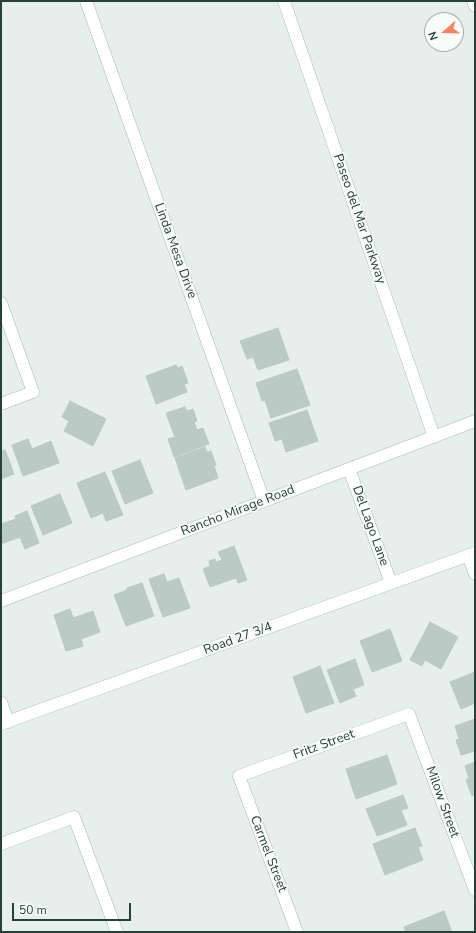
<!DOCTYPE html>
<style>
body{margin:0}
#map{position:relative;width:476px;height:933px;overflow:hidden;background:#e6efeb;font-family:"Nunito Sans",sans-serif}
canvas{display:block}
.frame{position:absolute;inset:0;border:2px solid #24423a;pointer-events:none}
.north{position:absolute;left:424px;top:12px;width:40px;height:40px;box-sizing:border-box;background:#f7fbf9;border:1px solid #a3b1ad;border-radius:50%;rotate:250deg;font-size:11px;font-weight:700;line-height:16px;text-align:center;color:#24423a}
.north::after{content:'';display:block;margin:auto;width:14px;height:18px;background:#f4845f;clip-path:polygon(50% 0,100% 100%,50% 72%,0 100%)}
.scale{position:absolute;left:12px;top:903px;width:119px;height:18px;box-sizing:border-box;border:2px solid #24423a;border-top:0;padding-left:5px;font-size:12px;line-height:14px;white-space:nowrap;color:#24423a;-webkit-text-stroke:3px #f7fbf9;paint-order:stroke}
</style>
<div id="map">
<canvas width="476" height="933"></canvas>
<div class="frame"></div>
<div class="north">N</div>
<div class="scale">50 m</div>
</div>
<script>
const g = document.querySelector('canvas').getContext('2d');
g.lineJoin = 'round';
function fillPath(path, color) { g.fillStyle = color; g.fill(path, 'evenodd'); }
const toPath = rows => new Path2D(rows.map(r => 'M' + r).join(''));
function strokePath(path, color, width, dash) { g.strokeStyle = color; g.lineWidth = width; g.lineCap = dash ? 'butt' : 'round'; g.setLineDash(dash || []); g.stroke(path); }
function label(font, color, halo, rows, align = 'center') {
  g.font = font + ' "Nunito Sans",sans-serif'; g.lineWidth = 3.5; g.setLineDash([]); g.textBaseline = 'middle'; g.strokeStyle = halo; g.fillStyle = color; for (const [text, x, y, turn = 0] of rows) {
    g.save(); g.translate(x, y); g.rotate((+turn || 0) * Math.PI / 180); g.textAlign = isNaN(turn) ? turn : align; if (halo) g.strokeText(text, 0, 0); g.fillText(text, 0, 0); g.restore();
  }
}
const building = toPath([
 [278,328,289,360,258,370,253,357,247,359,240,341,278,328],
 [176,365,178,368,182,366,188,383,184,384,187,392,156,404,146,376,176,365],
 [297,369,310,405,271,418,265,400,262,401,256,383,297,369],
 [70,401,106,419,93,446,64,431,69,421,62,417,70,401],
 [185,407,187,411,193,409,197,421,194,422,197,430,203,428,209,444,174,457,168,439,175,437,166,413,185,407],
 [307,410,318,441,286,452,282,439,275,441,269,423,307,410],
 [28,439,32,449,51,441,59,463,23,476,12,445,28,439],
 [205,447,207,452,211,451,216,465,214,466,218,478,186,490,175,458,205,447],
 [5,450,14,474,1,479,1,451,5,450],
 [140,460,153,493,125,504,112,471,140,460],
 [105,472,123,515,106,521,103,513,91,518,77,483,105,472],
 [60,494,72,523,43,535,31,506,60,494],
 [27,511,39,543,25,549,20,537,1,544,1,524,16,519,15,516,27,511],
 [234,546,247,580,238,583,236,578,210,587,203,569,210,566,209,561,215,559,216,562,222,560,218,552,234,546],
 [164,574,167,582,179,578,190,608,163,617,149,579,164,574],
 [142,583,154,616,126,626,114,595,127,590,127,588,142,583],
 [70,609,73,618,93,611,100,632,81,639,83,646,66,651,54,615,70,609],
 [430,622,458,637,441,669,425,660,422,666,410,660,430,622],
 [390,629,402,661,372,672,360,641,390,629],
 [355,659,364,685,353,689,356,696,340,703,327,670,355,659],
 [320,666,334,703,306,713,293,677,320,666],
 [475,672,475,703,461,709,450,682,475,672],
 [475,719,475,751,461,755,456,740,459,739,455,726,475,719],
 [387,755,397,784,356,799,346,769,387,755],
 [475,762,475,795,472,796,466,780,469,778,465,766,475,762],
 [403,795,408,808,401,810,407,825,377,836,366,809,403,795],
 [415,828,422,846,418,847,423,860,385,875,373,844,415,828],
 [444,911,452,932,406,932,404,927,444,911]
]);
fillPath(building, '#bbcac4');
strokePath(building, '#b8c9c2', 1);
const minor = toPath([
 [86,1,264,501],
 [284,1,434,437],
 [473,1,475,6],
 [1,303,33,392,1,404],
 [349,469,391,583],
 [468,555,475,574],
 [1,601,475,421],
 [1,702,8,722],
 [1,844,74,817,117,932],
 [297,932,239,776,409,714,475,890]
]);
const tertiary = toPath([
 [1,724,475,553]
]);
strokePath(minor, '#a8b8b2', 13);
strokePath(tertiary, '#a8b8b2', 13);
strokePath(minor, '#fff', 12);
strokePath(tertiary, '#fff', 12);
label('13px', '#24423a', '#f7fbf9', [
 ["Paseo del Mar Parkway",359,219,71],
 ["Linda Mesa Drive",175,251,70],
 ["Rancho Mirage Road",238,511,-21],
 ["Del Lago Lane",370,526,70],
 ["Road 27 3/4",238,639,-20],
 ["Fritz Street",324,745,-20],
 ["Milow Street",442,802,70],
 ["Carmel Street",268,854,69]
]);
</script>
